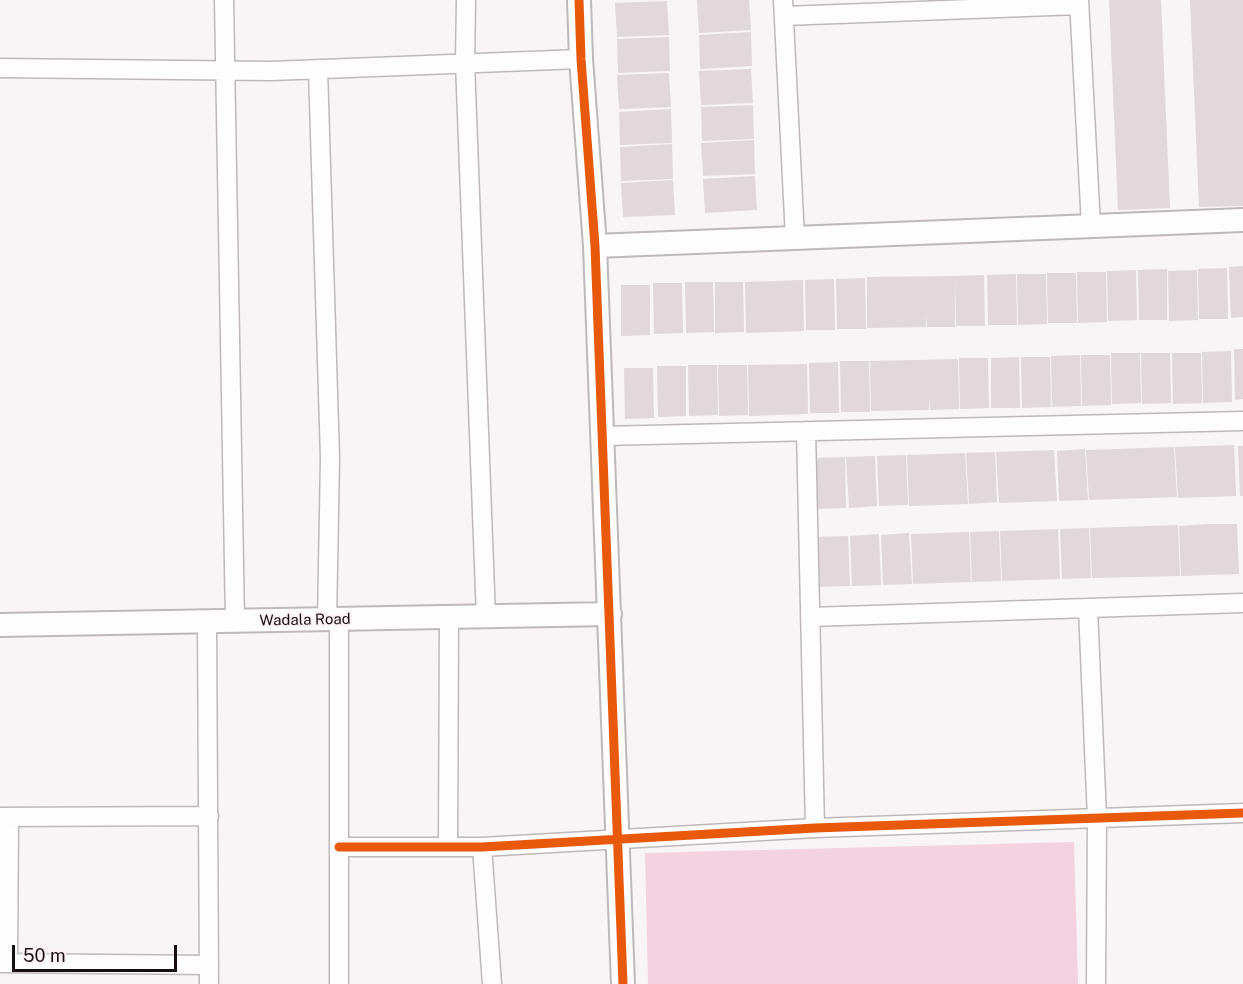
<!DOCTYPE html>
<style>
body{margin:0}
#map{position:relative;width:1243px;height:984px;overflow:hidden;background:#f9f4f6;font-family:"Public Sans",sans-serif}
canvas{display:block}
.scale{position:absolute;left:12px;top:945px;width:165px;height:27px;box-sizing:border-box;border:3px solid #170e11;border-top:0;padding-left:8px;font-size:18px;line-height:21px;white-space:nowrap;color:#170e11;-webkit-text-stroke:4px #fcf1f5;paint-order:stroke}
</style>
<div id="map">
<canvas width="1243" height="984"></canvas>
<div class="scale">50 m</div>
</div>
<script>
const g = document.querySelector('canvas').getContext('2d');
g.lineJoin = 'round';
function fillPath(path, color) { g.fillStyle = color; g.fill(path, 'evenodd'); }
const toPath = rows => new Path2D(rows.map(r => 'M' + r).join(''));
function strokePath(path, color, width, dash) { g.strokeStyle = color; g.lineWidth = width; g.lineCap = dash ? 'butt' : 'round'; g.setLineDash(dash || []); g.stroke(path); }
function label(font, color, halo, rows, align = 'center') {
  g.font = font + ' "Public Sans",sans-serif'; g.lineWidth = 4.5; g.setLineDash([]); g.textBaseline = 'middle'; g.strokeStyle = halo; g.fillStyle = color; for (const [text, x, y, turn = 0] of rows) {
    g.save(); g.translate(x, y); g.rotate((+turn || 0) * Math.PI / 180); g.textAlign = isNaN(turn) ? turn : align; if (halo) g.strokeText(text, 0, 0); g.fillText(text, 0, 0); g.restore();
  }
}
fillPath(toPath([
 [1074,842,1078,984,648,984,645,853]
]), '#f2d3df');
fillPath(toPath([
 [697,0,749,0,751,30,699,33],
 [1109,0,1161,0,1170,208,1118,210],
 [1190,0,1243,0,1243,206,1199,207],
 [667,1,669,35,617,37,615,3],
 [751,32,752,66,700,69,699,35],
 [669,37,670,71,618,73,617,39],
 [751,69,753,103,701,105,699,71],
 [669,73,671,107,619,109,617,75],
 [753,105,754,139,702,141,701,107],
 [671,109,672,143,620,145,619,112],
 [754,140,755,174,703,176,701,143],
 [672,144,673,179,621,181,620,147],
 [755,176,757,210,705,213,703,179],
 [673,180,675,215,623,217,621,183],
 [1243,266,1243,317,1231,318,1229,267],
 [1227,268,1228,319,1199,319,1198,269],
 [1167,269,1167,320,1139,320,1138,270],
 [1136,270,1137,320,1108,321,1107,271],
 [1197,270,1198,320,1169,321,1168,271],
 [1077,272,1106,272,1107,322,1078,323],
 [1047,273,1076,273,1077,323,1048,323],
 [1016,274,1017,325,988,325,987,275],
 [1017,274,1046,274,1047,324,1018,325],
 [984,275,985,326,956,326,955,276],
 [955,276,955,327,927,327,926,314,926,327,867,328,867,277],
 [865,278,866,329,837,329,836,279],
 [834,279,835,330,806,330,805,280],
 [803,280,804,331,746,333,745,282],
 [685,282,713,282,714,332,686,333],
 [715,282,743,282,744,332,715,333],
 [653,283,682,283,683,333,654,334],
 [621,285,650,285,650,335,621,336],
 [1234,349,1243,349,1243,399,1235,400],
 [1231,351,1232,402,1203,403,1202,352],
 [1111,353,1140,353,1141,403,1112,404],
 [1141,353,1170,353,1171,403,1142,404],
 [1172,353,1201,353,1202,403,1173,404],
 [1080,355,1081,406,1052,407,1051,356],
 [1081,355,1110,355,1111,405,1082,406],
 [1019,357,1020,408,991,408,991,358],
 [1021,357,1050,357,1051,407,1022,408],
 [959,358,988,358,989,408,960,409],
 [958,359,959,409,930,410,929,398,929,410,871,411,870,361],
 [840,361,869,361,870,412,841,412],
 [838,362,839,413,810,413,809,363],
 [807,364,808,414,749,416,748,365],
 [688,365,717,365,718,415,689,416],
 [718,365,747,365,748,415,719,416],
 [657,366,686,366,686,416,658,417],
 [624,368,653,368,654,418,625,419],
 [1234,445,1236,496,1178,498,1175,447],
 [1238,446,1243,446,1243,496,1240,496],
 [1174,447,1177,497,1089,500,1086,450],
 [1085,449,1088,500,1059,501,1057,451],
 [1054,450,1057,501,999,503,996,452],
 [995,452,997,502,969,504,966,453],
 [965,453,968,504,909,506,907,455],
 [906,455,908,505,879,506,877,456],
 [875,456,877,506,849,508,846,457],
 [845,457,846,508,813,509,811,458],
 [1208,524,1237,524,1239,574,1181,576,1179,526],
 [1178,525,1180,576,1092,578,1090,528],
 [1089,528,1091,578,1062,579,1060,529],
 [1058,529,1060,579,1002,581,1000,531],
 [999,531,1001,581,972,582,970,532],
 [969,532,971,582,913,584,911,534],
 [909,533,912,584,883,585,881,535],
 [879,534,881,585,852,586,850,536],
 [848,536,850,586,816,587,814,537]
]), '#e0d8db');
const minor = toPath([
 [224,0,235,621],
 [466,0,465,62,486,618],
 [783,0,795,238],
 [1079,0,1091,226],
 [784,16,1079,5],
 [0,68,271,71,581,59],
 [318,69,330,458,327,620],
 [806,431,815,828],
 [603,436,1243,421],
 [1088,608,1097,818,1096,984],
 [810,617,1243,603],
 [207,622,209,984],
 [0,817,209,816],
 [339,847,482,847,815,828,1243,813],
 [448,847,449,617],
 [482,847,492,984],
 [0,963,209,965],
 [8,963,9,817],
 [339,984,339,620]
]);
const tertiary = toPath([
 [579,0,581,59,595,246,623,984],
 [595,246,1243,220],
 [0,625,610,614]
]);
strokePath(minor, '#bfb8bb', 21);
strokePath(tertiary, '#bfb8bb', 26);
strokePath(minor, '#fefdfe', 18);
strokePath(tertiary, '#fefdfe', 22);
strokePath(toPath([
 [579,0,581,59,595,246,623,984],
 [339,847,482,847,815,828,1243,813]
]), '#e8590c', 9);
label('15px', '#170e11', '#fcf1f5', [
 ["Wadala Road",305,620,-1]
]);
</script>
